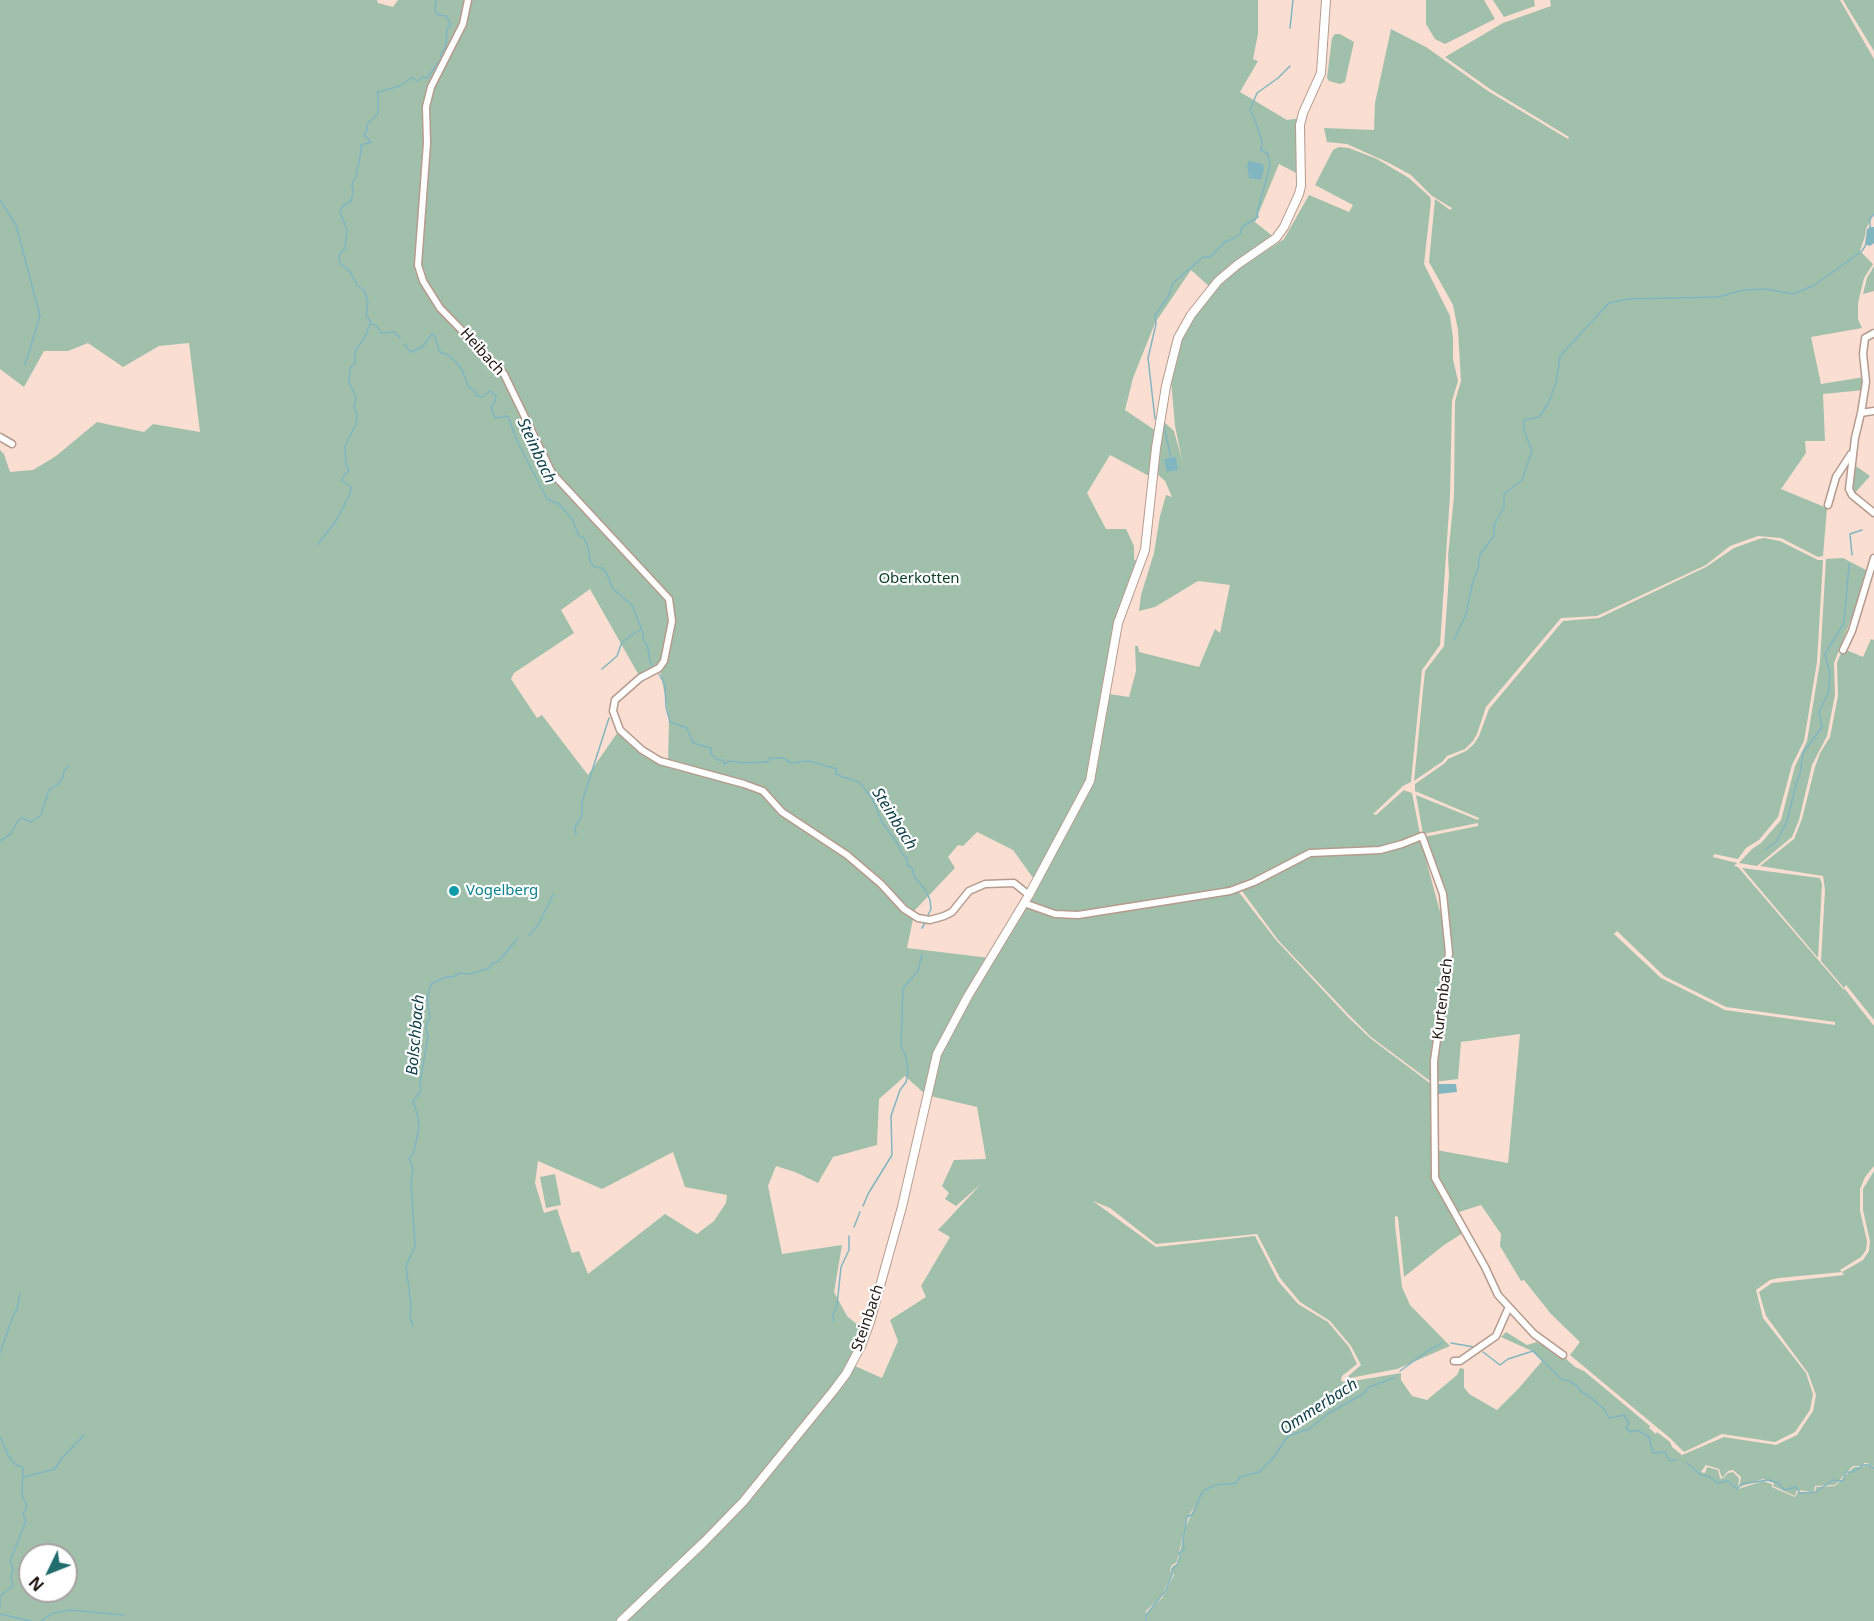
<!DOCTYPE html>
<style>
body{margin:0}
#map{position:relative;width:1874px;height:1621px;overflow:hidden;background:#faded1;font-family:"Noto Sans",sans-serif}
canvas{display:block}
.north{position:absolute;left:18px;top:1543px;width:60px;height:60px;box-sizing:border-box;background:#fff;border:2px solid #a6a2a0;border-radius:50%;rotate:227deg;font-size:16px;font-weight:700;line-height:24px;text-align:center;color:#201712}
.north::after{content:'';display:block;margin:auto;width:21px;height:27px;background:#216d6e;clip-path:polygon(50% 0,100% 100%,50% 72%,0 100%)}
</style>
<div id="map">
<canvas width="1874" height="1621"></canvas>
<div class="north">N</div>
</div>
<script>
const g = document.querySelector('canvas').getContext('2d');
g.lineJoin = 'round';
function fillPath(path, color) { g.fillStyle = color; g.fill(path, 'evenodd'); }
const toPath = rows => new Path2D(rows.map(r => 'M' + r).join(''));
function strokePath(path, color, width, dash) { g.strokeStyle = color; g.lineWidth = width; g.lineCap = dash ? 'butt' : 'round'; g.setLineDash(dash || []); g.stroke(path); }
function label(font, color, halo, rows, align = 'center') {
  g.font = font + ' "Noto Sans",sans-serif'; g.lineWidth = 4.5; g.setLineDash([]); g.textBaseline = 'middle'; g.strokeStyle = halo; g.fillStyle = color; for (const [text, x, y, turn = 0] of rows) {
    g.save(); g.translate(x, y); g.rotate((+turn || 0) * Math.PI / 180); g.textAlign = isNaN(turn) ? turn : align; if (halo) g.strokeText(text, 0, 0); g.fillText(text, 0, 0); g.restore();
  }
}
fillPath(toPath([
 [0,0,377,0,378,3,393,7,398,0,1258,0,1258,34,1253,59,1258,61,1240,92,1287,120,1301,118,1300,175,1279,164,1255,222,1275,238,1211,288,1191,270,1155,323,1133,378,1125,410,1156,431,1151,477,1110,455,1087,493,1106,529,1126,529,1134,546,1134,559,1140,564,1120,613,1090,774,1056,847,1065,838,1094,781,1109,694,1129,697,1136,671,1135,646,1138,646,1139,652,1199,667,1215,629,1220,633,1230,585,1198,581,1155,607,1139,611,1141,595,1154,553,1160,516,1166,495,1172,497,1165,481,1155,472,1163,421,1174,431,1182,460,1175,426,1171,380,1184,333,1196,312,1224,281,1237,270,1284,239,1309,195,1349,212,1353,205,1315,185,1333,150,1339,147,1349,148,1377,159,1409,178,1430,197,1431,201,1424,264,1450,316,1453,338,1453,359,1458,381,1452,401,1450,495,1440,645,1422,670,1411,782,1403,786,1373,814,1376,815,1404,790,1406,791,1412,793,1420,834,1401,842,1381,847,1314,850,1301,854,1246,883,1238,891,1276,940,1348,1017,1370,1038,1431,1084,1434,1178,1463,1233,1444,1245,1404,1277,1398,1217,1395,1216,1395,1225,1402,1287,1410,1305,1450,1346,1397,1369,1345,1379,1361,1365,1351,1346,1330,1321,1300,1302,1280,1278,1257,1234,1156,1244,1110,1208,1093,1201,1156,1247,1255,1236,1278,1281,1298,1304,1328,1322,1349,1347,1357,1364,1342,1376,1341,1381,1347,1382,1401,1373,1401,1380,1412,1396,1427,1400,1457,1375,1460,1368,1464,1369,1464,1387,1469,1394,1497,1410,1519,1388,1542,1361,1532,1351,1501,1337,1506,1332,1527,1345,1537,1342,1564,1357,1575,1367,1584,1371,1650,1426,1649,1428,1656,1434,1657,1432,1670,1442,1672,1447,1682,1455,1724,1437,1776,1445,1797,1435,1813,1411,1816,1395,1808,1373,1766,1316,1759,1292,1772,1283,1844,1275,1842,1272,1779,1278,1770,1280,1756,1290,1763,1318,1806,1373,1813,1394,1810,1410,1795,1432,1775,1442,1722,1434,1684,1452,1671,1439,1570,1355,1580,1342,1551,1314,1524,1280,1521,1281,1500,1246,1501,1234,1481,1205,1459,1212,1465,1231,1437,1176,1436,1150,1508,1163,1520,1034,1461,1042,1458,1079,1434,1082,1452,953,1452,942,1446,901,1424,837,1478,826,1478,823,1423,834,1416,795,1478,820,1479,818,1415,791,1415,784,1445,763,1448,759,1466,751,1474,744,1479,736,1489,709,1563,621,1599,618,1706,567,1734,548,1759,539,1764,538,1780,541,1818,560,1823,560,1817,662,1804,741,1792,765,1778,817,1759,840,1746,848,1738,859,1714,854,1713,857,1737,863,1734,866,1738,867,1844,990,1844,988,1821,961,1825,890,1823,876,1760,866,1794,839,1802,819,1815,767,1820,753,1830,737,1838,696,1837,663,1851,628,1844,649,1863,657,1871,639,1874,640,1874,1020,1846,985,1844,988,1874,1026,1874,1166,1865,1177,1860,1189,1860,1211,1867,1241,1866,1250,1861,1257,1840,1270,1842,1272,1863,1260,1869,1251,1870,1241,1863,1210,1863,1189,1874,1171,1874,1467,1867,1463,1864,1463,1863,1466,1853,1466,1835,1485,1815,1486,1814,1492,1797,1490,1795,1496,1773,1486,1774,1483,1763,1479,1739,1487,1741,1477,1733,1470,1728,1471,1722,1478,1719,1469,1706,1465,1701,1472,1705,1473,1707,1467,1718,1470,1720,1478,1722,1479,1728,1473,1733,1472,1739,1478,1738,1489,1763,1481,1772,1484,1772,1487,1795,1497,1798,1492,1815,1493,1816,1487,1835,1486,1854,1467,1864,1467,1866,1464,1874,1468,1874,1621,1146,1621,1147,1612,1162,1598,1174,1575,1171,1570,1173,1566,1178,1563,1184,1531,1195,1505,1186,1521,1177,1562,1172,1565,1170,1570,1172,1575,1161,1597,1146,1611,1145,1621,624,1621,745,1503,844,1384,855,1366,882,1378,898,1341,890,1320,926,1297,921,1286,950,1237,938,1230,981,1184,956,1206,945,1199,949,1193,942,1186,954,1160,986,1159,977,1107,926,1095,905,1076,879,1099,877,1145,833,1157,818,1183,795,1172,776,1166,768,1186,782,1254,842,1245,834,1292,847,1316,865,1331,845,1371,742,1501,620,1621,0,1621,0,450,4,454,10,472,33,470,56,456,97,422,144,432,153,424,200,432,189,343,159,346,123,367,88,343,68,351,44,351,24,387,0,369],
 [590,589,641,679,660,670,669,717,668,763,651,755,620,729,588,775,542,715,537,718,511,679,514,673,574,633,561,610],
 [977,832,1013,850,1036,882,1004,944,971,1000,962,1006,990,958,907,948,915,910,955,868,948,857,958,845,963,846],
 [1617,931,1664,976,1726,1007,1835,1022,1835,1025,1725,1010,1661,978,1614,934],
 [673,1152,685,1187,727,1195,726,1203,714,1221,697,1234,665,1214,588,1274,579,1251,572,1253,557,1209,544,1213,535,1183,538,1161,602,1189],
 [30,1555,66,1555,66,1591,30,1591],
 [1426,0,1484,0,1495,19,1445,44,1435,39,1426,24],
 [1493,0,1534,0,1535,6,1504,17],
 [1550,0,1840,0,1874,59,1874,213,1866,229,1865,236,1860,251,1873,264,1864,278,1858,303,1858,319,1862,328,1811,337,1821,384,1864,377,1864,390,1823,394,1825,441,1805,441,1806,453,1781,489,1827,508,1823,556,1818,557,1781,538,1758,536,1730,546,1706,565,1597,616,1561,618,1486,707,1477,734,1473,741,1465,749,1447,756,1443,761,1414,781,1425,671,1444,646,1449,575,1448,556,1454,496,1455,401,1461,381,1458,330,1453,305,1429,262,1435,199,1450,210,1452,208,1432,196,1411,175,1389,163,1347,144,1327,142,1324,128,1374,130,1375,103,1391,29,1426,47,1488,91,1568,139,1569,137,1490,89,1445,57,1503,23,1551,6],
 [1843,0,1874,0,1874,51,1847,7],
 [1335,34,1340,34,1354,42,1345,82,1340,84,1329,81,1327,78,1332,38],
 [1874,266,1874,291,1863,294,1867,278],
 [1853,464,1870,476,1854,494,1851,486],
 [1843,558,1868,571,1854,612,1834,663,1835,695,1827,736,1812,765,1799,820,1792,837,1757,866,1739,863,1752,849,1761,843,1781,820,1795,766,1807,741,1820,662,1826,559],
 [1420,838,1442,919,1445,949,1430,1081,1371,1037,1348,1014,1278,940,1242,891,1245,888,1311,856,1335,853,1384,853],
 [1742,868,1820,878,1822,884,1818,958],
 [555,1174,561,1205,546,1208,540,1177]
]), '#a1c0ac');
fillPath(toPath([
 [1249,161,1263,164,1264,169,1261,180,1249,178,1247,165],
 [1870,227,1874,227,1874,243,1870,246,1865,244,1867,229],
 [1176,457,1178,470,1167,472,1164,459],
 [1438,1084,1456,1084,1457,1092,1438,1094]
]), '#81b6c1');
strokePath(toPath([
 [1290,28,1293,0],
 [0,200,16,225,40,316,25,365],
 [1870,227,1870,219,1874,214],
 [372,324,377,326,381,333,394,332,400,338],
 [404,344,411,352,422,347,432,334,434,335,440,352,448,355,457,363,463,372,468,386,475,391,476,395,482,397,490,391,496,396,494,404,491,407,495,418,508,416,517,441,547,499,559,504,572,519,579,536,584,538,588,546,590,562,595,567,602,568,607,574,613,589,632,605,643,633,643,639,648,647,649,658,652,666],
 [1155,419,1148,358,1156,324,1155,315,1168,297,1173,283,1203,257,1210,257,1226,241,1231,240,1240,234,1242,227,1258,217,1257,213,1270,166,1268,154,1261,150,1262,142,1255,120,1250,110,1257,93,1278,78,1290,66],
 [1164,426,1171,458],
 [318,544,336,521,350,494,351,487,341,480,349,470,346,465,345,446,356,424,357,415,354,407,356,397,349,383,350,368,355,363,355,351,364,339,371,322,366,315,368,302,364,290,357,285,351,273,340,263,339,256,345,248,347,230,340,212,343,206,351,201,353,194,352,184,356,176,361,152,361,145,371,142,364,135,367,130,367,124,378,114,378,92,400,86,412,77,417,81,423,77,427,78,441,59,441,54,446,46,447,29,451,24,446,16,439,15,435,12,436,0],
 [1852,555,1850,534,1862,530],
 [1454,640,1466,614,1473,581,1478,569,1480,554,1494,536,1494,525,1504,507,1504,494,1522,480,1532,451,1524,430,1524,420,1539,417,1548,404,1556,383,1560,356,1609,303,1628,299,1718,297,1743,290,1766,289,1793,294,1813,286,1862,251,1867,243],
 [602,669,617,656,622,642,641,629],
 [659,674,665,685,666,707,670,722,687,728,693,743,711,748,711,754,718,760,723,760,724,764,730,761,744,763,767,762,770,758,783,758,791,763,809,761,837,769,835,773,840,776,859,782,872,798,882,822,897,843,903,855,907,858,907,865,912,868,915,878,925,889,930,900,931,909,928,915],
 [576,835,575,827,582,816,582,802,609,718],
 [0,841,11,834,17,822,22,818,31,822,41,815,49,790,59,783,63,777,64,771,69,766],
 [1765,850,1777,841,1787,821,1797,781,1800,774,1803,753,1822,727,1819,712,1829,691,1830,673,1825,654,1844,623,1849,564],
 [922,928,925,923],
 [529,935,538,925,553,895],
 [863,1206,868,1194,892,1155,891,1116,900,1090,906,1082,908,1073,906,1057,901,1046,903,988,918,971,922,954],
 [854,1227,860,1212],
 [833,1321,833,1315,837,1305,841,1267,849,1250,849,1236],
 [413,1326,410,1317,411,1304,406,1267,415,1246,411,1182,413,1169,409,1158,413,1155,419,1128,418,1117,413,1101,421,1091,420,1082,428,1037,426,1027,430,1017,427,998,431,984,446,977,453,977,460,973,471,974,489,968,493,963,498,962,518,938],
 [1451,1343,1474,1347],
 [1483,1352,1500,1365,1508,1359,1533,1351,1561,1379,1569,1381,1577,1386,1582,1392,1589,1396,1604,1409,1609,1418,1624,1415,1629,1423,1626,1428,1630,1432,1637,1430,1649,1437,1653,1453,1665,1452,1670,1461,1676,1460],
 [0,1353,13,1316,17,1309,20,1294],
 [1400,1371,1429,1350,1442,1343],
 [0,1437,9,1457,15,1464,23,1468,22,1495,27,1507,23,1514,26,1521,10,1561,13,1569,11,1577,13,1586,0,1596,0,1607],
 [1687,1463,1701,1475,1710,1477,1718,1483,1728,1481,1737,1489,1742,1484,1768,1480,1779,1483,1784,1490,1796,1487,1800,1493,1816,1492,1833,1480,1843,1481,1846,1472,1852,1472,1864,1465,1869,1465,1874,1468],
 [24,1477,55,1469,61,1459,84,1435],
 [0,1614,31,1621],
 [41,1621,53,1613,70,1610,124,1615],
 [1146,1621,1146,1615,1166,1590,1172,1575,1172,1569,1177,1565,1180,1557,1179,1553,1184,1549,1183,1540,1187,1517,1193,1514,1201,1494,1205,1490,1215,1485,1236,1483,1240,1477,1259,1472,1273,1458,1288,1436,1309,1429,1329,1413,1363,1394,1369,1387,1394,1378]
]), '#81b6c1', 1.5);
const minor = toPath([
 [468,0,463,24,431,87,426,107,427,143,418,265,423,281,440,308,504,374,552,473,669,599,672,621,664,661,659,668,640,678,615,700,613,711,620,730,642,750,660,761,744,784,763,791,782,812,847,855,881,884,904,909,918,918,930,920,944,916,952,912,969,891,985,884,1014,883,1029,895],
 [1874,333,1865,338,1863,354,1866,382,1861,413,1855,438,1849,489,1852,495,1874,513],
 [1861,413,1874,411],
 [0,437,12,444],
 [1828,505,1836,477,1851,454],
 [1843,650,1852,631,1874,558],
 [1024,903,1055,914,1078,915,1230,891,1254,882,1310,853,1380,850,1402,844,1422,836,1443,894,1449,953,1434,1061,1435,1178,1485,1267,1498,1295,1534,1334,1563,1355],
 [1454,1361,1460,1361,1496,1336,1508,1309]
]);
const tertiary = toPath([
 [621,1621,704,1542,743,1502,834,1390,846,1374,861,1346,870,1322,902,1207,937,1054,968,996,1029,895,1090,781,1118,623,1145,550,1156,448,1166,386,1178,338,1191,315,1218,281,1237,265,1276,238,1284,227,1299,194,1301,186,1300,125,1303,113,1321,73,1326,0]
]);
strokePath(minor, '#b49b8e', 9);
strokePath(tertiary, '#b49b8e', 10);
strokePath(minor, '#fff', 6);
strokePath(tertiary, '#fff', 8);
for (const [x, y, r, color] of [
 [454,891,6,"#0f9aa8"]
]) { const dot = new Path2D(); dot.arc(x, y, r, 0, 2 * Math.PI); g.fillStyle = color; g.fill(dot); strokePath(dot, '#fff', 2); }
label('15px', '#201712', '#fff', [
 ["Heibach",482,352,48],
 ["Kurtenbach",1443,999,-83],
 ["Steinbach",868,1318,-71]
]);
label('15px', '#073c23', '#fff', [
 ["Oberkotten",919,579]
]);
label('15px', '#0d838f', '#fff', [
 ["Vogelberg",466,891]
], 'left');
label('italic 16px', '#0f4049', '#fff', [
 ["Steinbach",536,451,65],
 ["Steinbach",894,819,58],
 ["Bolschbach",416,1035,-85],
 ["Ommerbach",1319,1407,-33]
]);
</script>
